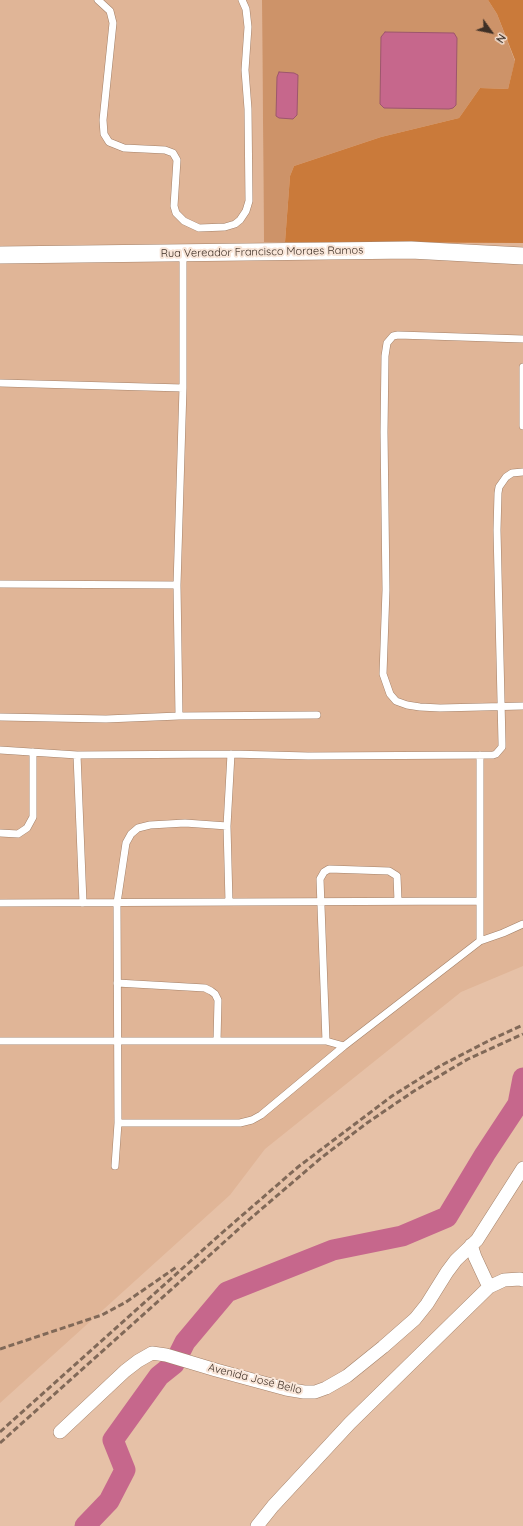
<!DOCTYPE html>
<meta charset="utf-8">
<style>
body{margin:0}
#map{position:relative;width:523px;height:1526px;overflow:hidden;background:#e6c1a7;font-family:Quicksand,sans-serif}
canvas{display:block}
.north{position:absolute;left:471px;top:12px;width:40px;height:40px;-webkit-text-stroke:3px #f9e6d9;paint-order:stroke;rotate:123deg;font-size:11px;font-weight:700;line-height:16px;text-align:center;color:#3e2f25}
.north::after{content:'';display:block;margin:auto;width:14px;height:18px;background:#3e2f25;clip-path:polygon(50% 0,100% 100%,50% 72%,0 100%)}
</style>
<div id="map">
<canvas width="523" height="1526"></canvas>
<div class="north">N</div>
</div>
<script>
const g = document.querySelector('canvas').getContext('2d');
g.lineJoin = 'round';
function fillPath(path, color) { g.fillStyle = color; g.fill(path, 'evenodd'); }
const toPath = rows => new Path2D(rows.map(r => 'M' + r).join(''));
function strokePath(path, color, width, dash) { g.strokeStyle = color; g.lineWidth = width; g.lineCap = dash ? 'butt' : 'round'; g.setLineDash(dash || []); g.stroke(path); }
function label(font, color, halo, rows, align = 'center') {
  g.font = font + ' Quicksand,sans-serif'; g.lineWidth = 4; g.setLineDash([]); g.textBaseline = 'middle'; g.strokeStyle = halo; g.fillStyle = color; for (const [text, x, y, turn = 0] of rows) {
    g.save(); g.translate(x, y); g.rotate((+turn || 0) * Math.PI / 180); g.textAlign = isNaN(turn) ? turn : align; if (halo) g.strokeText(text, 0, 0); g.fillText(text, 0, 0); g.restore();
  }
}
fillPath(toPath([
 [0,0,262,0,264,242,523,243,523,966,461,992,265,1149,230,1195,0,1403]
]), '#e0b597');
fillPath(toPath([
 [262,0,488,0,497,14,515,61,508,89,480,88,459,118,381,137,294,166,290,176,285,242,264,242]
]), '#cd9369');
fillPath(toPath([
 [488,0,523,0,523,243,285,242,290,176,294,166,381,137,459,118,480,88,508,89,515,60,497,14]
]), '#ca7a3a');
const water = toPath([
 [385,32,454,33,457,38,456,105,453,108,449,109,384,108,380,104,381,37,385,32],
 [279,72,294,73,298,75,297,115,293,119,279,118,276,116,277,77,279,72]
]);
fillPath(water, '#c6678c');
strokePath(water, '#9d566d', 1);
strokePath(toPath([
 [85,1526,109,1501,125,1470,113,1440,159,1376,174,1364,185,1342,227,1292,333,1250,402,1236,447,1217,485,1154,518,1104,523,1078]
]), '#c6678c', 21);
const service = toPath([
 [98,0,110,11,113,23,103,120,104,134,109,142,124,148,165,150,173,153,177,160,174,206,176,213,184,221,199,228,225,227,235,224,240,220,246,211,249,201,248,109,245,70,248,27,246,9,242,0],
 [523,339,398,335,393,336,387,343,385,356,384,432,386,590,383,674,390,694,396,701,407,705,420,707,440,708,523,706],
 [523,367,523,426],
 [0,383,183,388],
 [0,584,177,585],
 [179,716,177,585,183,388,183,254],
 [0,717,106,719,179,716,317,715],
 [0,750,77,755,231,754,308,756,493,755,496,754,502,747,502,743,497,530,498,493,499,487,506,477,512,473,523,472],
 [77,755,83,903],
 [0,833,18,834,27,828,33,817,33,752],
 [229,902,227,826,231,754],
 [0,903,480,901,480,755],
 [480,941,503,933,523,924],
 [117,983,205,988,211,991,215,994,218,1000,217,1041],
 [0,1041,326,1041,344,1046,480,941,480,901],
 [326,1041,320,879,324,872,329,869,389,871,397,876,398,901],
 [118,1123,240,1123,252,1120,261,1115,344,1046],
 [115,1166,118,1123,117,903,126,843,131,834,138,828,150,825,185,823,227,826]
]);
const minor = toPath([
 [471,1245,475,1257,489,1287],
 [60,1432,125,1371,138,1361,152,1353,166,1355,216,1370,286,1389,304,1392,315,1392,326,1388,347,1376,383,1347,415,1319,427,1304,447,1272,456,1260,477,1240,523,1168],
 [257,1526,273,1506,350,1423,489,1287,504,1280,520,1279,523,1280]
]);
const tertiary = toPath([
 [0,255,411,250,523,256]
]);
strokePath(service, '#a38169', 8);
strokePath(minor, '#a38169', 14);
strokePath(tertiary, '#a38169', 18);
strokePath(service, '#fff', 7);
strokePath(minor, '#fff', 13);
strokePath(tertiary, '#fff', 17);
strokePath(toPath([
 [0,1349,102,1315,126,1302,178,1266],
 [0,1432,223,1232,298,1167,347,1130,392,1096,440,1066,492,1039,523,1025],
 [0,1443,251,1218,321,1158,367,1123,414,1091,468,1059,523,1034]
]), '#816958', 3, [6, 3]);
label('11px', '#3e2f25', '#f9e6d9', [
 ["Rua Vereador Francisco Moraes Ramos",262,252,-1],
 ["Avenida José Bello",255,1379,14]
]);
</script>
